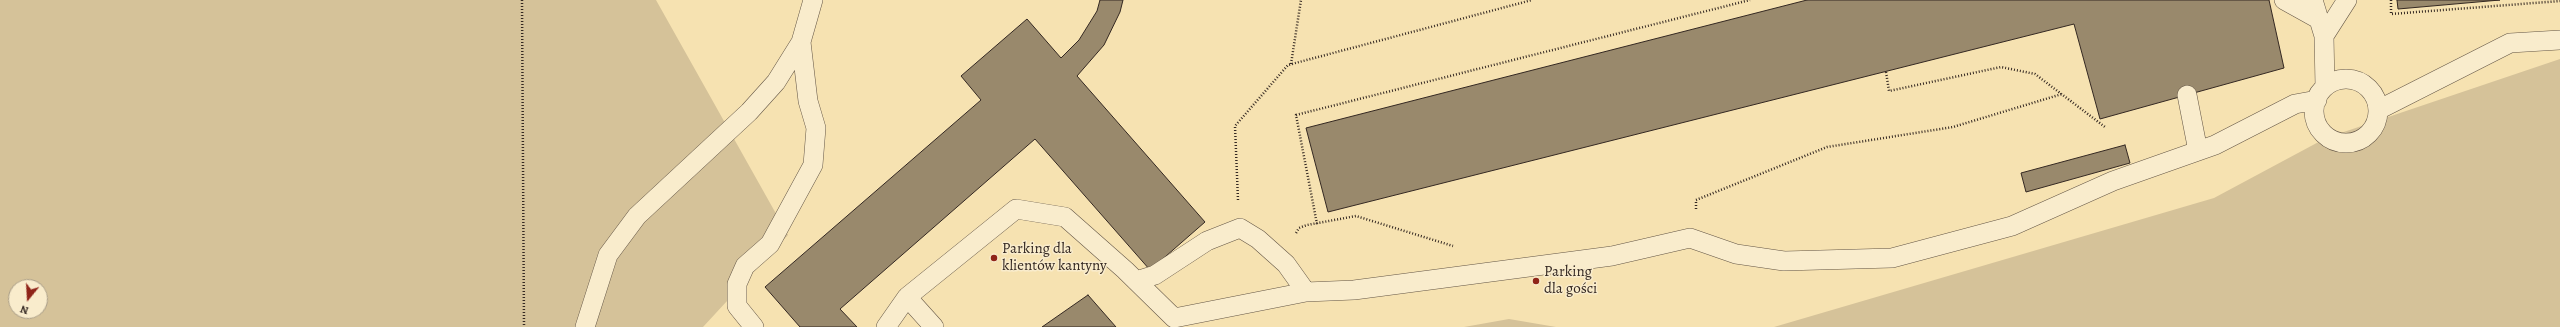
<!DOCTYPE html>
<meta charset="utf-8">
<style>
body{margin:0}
#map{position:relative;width:2560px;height:327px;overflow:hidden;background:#f6e2b1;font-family:Alegreya,serif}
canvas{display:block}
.north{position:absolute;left:8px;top:279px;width:40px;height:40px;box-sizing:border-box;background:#f9eccc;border:1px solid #aa9e88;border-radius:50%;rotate:198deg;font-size:11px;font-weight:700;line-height:16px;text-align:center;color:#342822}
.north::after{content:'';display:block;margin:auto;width:14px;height:18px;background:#8f2418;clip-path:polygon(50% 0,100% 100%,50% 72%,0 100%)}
</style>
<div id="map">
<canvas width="2560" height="327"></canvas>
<div class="north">N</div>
</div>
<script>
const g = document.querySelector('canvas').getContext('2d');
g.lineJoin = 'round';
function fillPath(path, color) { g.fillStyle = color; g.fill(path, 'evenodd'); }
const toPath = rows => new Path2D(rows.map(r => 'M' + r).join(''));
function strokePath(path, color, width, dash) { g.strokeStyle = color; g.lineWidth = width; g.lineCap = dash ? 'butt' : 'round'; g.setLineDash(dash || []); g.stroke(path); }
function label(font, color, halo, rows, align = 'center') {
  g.font = font + ' Alegreya,serif'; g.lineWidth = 3; g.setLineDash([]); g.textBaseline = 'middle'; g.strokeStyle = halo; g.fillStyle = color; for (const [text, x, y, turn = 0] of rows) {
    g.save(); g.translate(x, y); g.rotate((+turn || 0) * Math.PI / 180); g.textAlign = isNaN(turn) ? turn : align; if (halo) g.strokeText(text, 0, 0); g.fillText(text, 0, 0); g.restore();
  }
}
fillPath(toPath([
 [0,0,656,0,788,235,703,327,0,327],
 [16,287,40,287,40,311,16,311],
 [2560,59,2560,327,1774,327,2214,198,2326,138],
 [1509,319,1556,327,1464,327]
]), '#d5c299');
const building = toPath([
 [1100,0,1123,0,1120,12,1104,45,1077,76,1205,222,1150,270,1035,139,840,309,857,327,800,327,765,287,981,100,961,76,1027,19,1061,58,1079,40,1097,11,1100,0],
 [1807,0,2269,0,2284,68,2100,119,2074,24,1328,212,1306,128,1807,0],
 [2397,0,2500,0,2398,9,2397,0],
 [2125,145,2130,163,2026,192,2021,173,2125,145],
 [1088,295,1116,327,1042,327,1088,295]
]);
fillPath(building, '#99896c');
strokePath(building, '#342822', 1);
const lane = toPath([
 [2284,0,2320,20],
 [2313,0,2324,36,2347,0],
 [2324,36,2325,87],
 '2314 111a32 32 0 1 1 64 0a32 32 0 1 1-64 0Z',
 [2187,95,2198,151],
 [2378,110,2510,43,2560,40],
 [1136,281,1155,275,1207,241,1240,228,1258,239,1286,264,1306,292],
 [585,327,608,255,637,216,749,112,776,82,801,42,813,0],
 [754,327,737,306,737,284,745,266,770,244,813,165,816,128,808,101,801,42],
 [886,327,907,297],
 [934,327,907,297,1016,209,1065,217,1125,270,1174,318,1306,292,1354,290,1612,256,1690,238,1736,254,1784,261,1892,258,2012,226,2113,181,2215,145,2295,104,2317,100]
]);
strokePath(lane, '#645646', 20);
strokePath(toPath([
 [522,0,524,327],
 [2391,0,2391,14,2560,1],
 [1291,64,1301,0],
 [1886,72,1889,91,2001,67,2035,74,2105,127],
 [1238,200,1235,126,1288,65,1532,0],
 [1696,209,1696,200,1827,147,1953,127,2062,94],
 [1317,224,1296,115,1750,0],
 [1296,233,1299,228,1307,225,1356,216,1453,246]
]), '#342822', 2.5, [1, 2]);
strokePath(lane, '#f9eccc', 19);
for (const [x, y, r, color] of [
 [994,258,4,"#8f2418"],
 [1536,281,4,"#8f2418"]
]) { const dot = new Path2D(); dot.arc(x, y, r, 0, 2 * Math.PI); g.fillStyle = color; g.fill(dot); strokePath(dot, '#f9eccc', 1.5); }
label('15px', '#342822', '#f9eccc', [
 ["Parking dla",1002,249],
 ["klientów kantyny",1002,266],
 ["Parking",1544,272],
 ["dla gości",1544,289]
], 'left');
</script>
